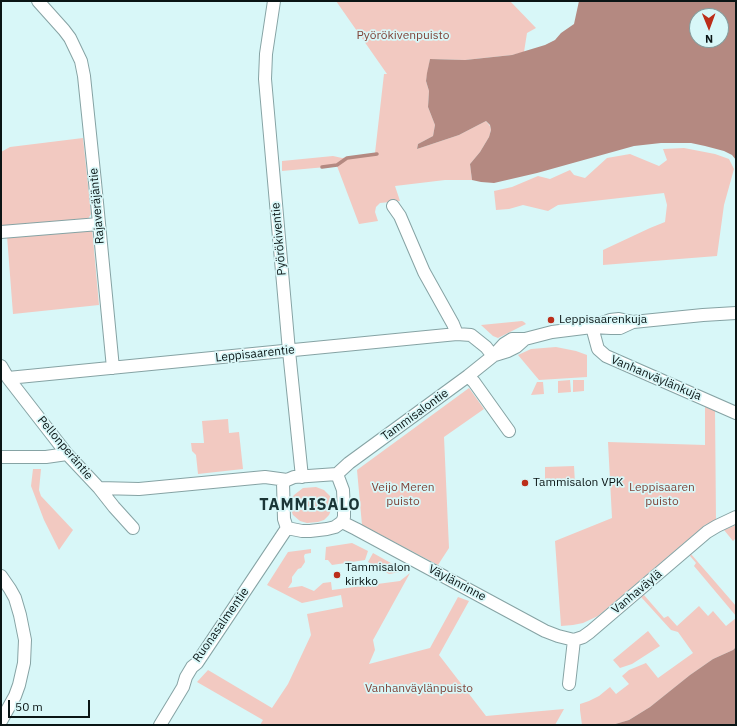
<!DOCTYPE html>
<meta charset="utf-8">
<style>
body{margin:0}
#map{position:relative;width:737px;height:726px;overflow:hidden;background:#d8f7f8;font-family:"IBM Plex Sans",sans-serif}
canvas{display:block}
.frame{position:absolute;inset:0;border:2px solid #0a1515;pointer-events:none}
.north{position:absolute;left:689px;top:8px;width:40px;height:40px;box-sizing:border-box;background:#d8f7f8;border:1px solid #869d9d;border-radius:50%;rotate:179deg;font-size:11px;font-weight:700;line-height:16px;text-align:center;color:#0a1515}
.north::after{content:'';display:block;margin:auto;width:14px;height:18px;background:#bb2e1a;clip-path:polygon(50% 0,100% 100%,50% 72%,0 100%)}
.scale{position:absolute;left:8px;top:700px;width:82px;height:18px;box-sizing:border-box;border:2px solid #0a1515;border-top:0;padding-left:5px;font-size:12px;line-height:14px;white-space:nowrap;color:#0a1515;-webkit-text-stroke:3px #d8f7f8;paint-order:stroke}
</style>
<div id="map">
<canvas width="737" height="726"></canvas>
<div class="frame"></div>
<div class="north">N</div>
<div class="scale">50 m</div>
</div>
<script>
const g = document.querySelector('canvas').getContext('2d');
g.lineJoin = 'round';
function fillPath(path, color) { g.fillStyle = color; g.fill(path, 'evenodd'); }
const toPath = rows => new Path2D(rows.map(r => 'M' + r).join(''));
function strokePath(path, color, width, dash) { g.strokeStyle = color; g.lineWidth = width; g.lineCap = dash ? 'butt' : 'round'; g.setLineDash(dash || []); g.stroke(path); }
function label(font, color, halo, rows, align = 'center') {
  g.font = font + ' "IBM Plex Sans",sans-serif'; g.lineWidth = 3.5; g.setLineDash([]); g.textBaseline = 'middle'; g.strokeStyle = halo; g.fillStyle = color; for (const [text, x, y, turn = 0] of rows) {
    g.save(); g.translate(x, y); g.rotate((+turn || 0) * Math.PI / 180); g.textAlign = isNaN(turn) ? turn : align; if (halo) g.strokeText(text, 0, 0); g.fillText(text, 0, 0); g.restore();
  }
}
fillPath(toPath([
 [336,1,510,1,536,28,527,33,524,52,512,55,465,60,430,59,426,81,429,91,428,107,435,125,433,136,418,144,417,149,459,135,486,121,490,126,491,130,489,137,480,152,470,164,472,180,445,180,395,186,400,201,380,203,376,207,375,212,378,221,359,224,337,166,282,171,282,161,333,156,342,158,375,153,384,74,387,74],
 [83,138,91,214,88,219,1,228,1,152,10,147],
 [684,148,715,154,729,159,734,169,724,205,717,256,603,265,603,250,650,228,665,222,667,205,664,193,558,205,548,211,523,205,509,209,496,210,494,191,512,187,538,176,550,179,570,170,574,175,585,178,607,158,630,154,659,166,667,160,663,149],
 [92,228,99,305,13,314,7,236],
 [522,321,524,322,526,324,498,338,493,336,481,325],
 [556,347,576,351,587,355,587,377,539,380,518,355,531,349],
 [570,380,571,392,558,393,558,381],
 [573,380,584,380,584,391,573,392],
 [537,382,543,382,544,394,531,395],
 [469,388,484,409,444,437,449,548,438,565,362,525,357,470],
 [705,405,715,410,716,520,705,525,598,616,583,623,573,625,561,626,555,541,612,518,608,442,705,445],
 [228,419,229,433,239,432,243,469,198,474,196,455,192,451,191,443,204,443,202,421],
 [574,466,575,483,545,485,545,467],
 [33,469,41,469,39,490,41,496,73,530,59,550,44,520,31,486],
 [316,487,324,490,330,496,332,502,332,506,331,510,329,515,324,520,318,522,307,523,300,521,293,515,291,510,291,503,292,498,294,495,303,488],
 [736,525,736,538,733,541,724,530],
 [352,543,368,551,365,560,332,565,328,560,325,560,326,547],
 [311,549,311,553,305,554,304,556,305,562,301,568,298,569,292,577,292,582,288,588,302,586,314,591,323,583,331,582,332,590,400,581,410,573,373,640,375,650,369,664,430,648,458,597,469,601,439,655,486,716,564,709,555,725,260,725,263,720,197,682,208,670,272,708,288,684,311,635,307,614,343,607,341,595,302,603,267,585,288,552],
 [373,553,405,571,389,574,368,562],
 [691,554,736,606,736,616,694,566,696,563,690,556],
 [644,595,664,618,668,616,677,626,699,606,708,616,713,611,726,626,736,618,736,647,733,650,713,659,690,675,650,707,629,720,612,725,582,725,580,710,580,704,589,701,599,696,610,687,616,694,629,684,622,676,629,670,646,663,658,678,693,653,678,632,671,630,641,597],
 [648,631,660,646,632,664,620,668,613,660]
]), '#f2c9c1');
fillPath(toPath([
 [579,1,736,1,736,160,732,155,724,151,705,146,691,143,661,143,634,146,537,173,494,183,481,182,472,180,470,164,480,152,489,137,491,130,490,125,486,121,459,135,417,149,418,144,433,136,435,125,428,107,429,91,426,81,427,73,430,59,465,60,512,55,545,45,555,40,561,33,574,24],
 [697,16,721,16,721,40,697,40],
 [736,647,736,725,612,725,629,720,650,707,690,675,713,659,733,650]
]), '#b48981');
strokePath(toPath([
 [322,167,337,165,347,158,377,154]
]), '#b48981', 3.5);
const minor = toPath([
 [38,1,64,30,70,38,81,61,84,76,95,182,113,368],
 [274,1,266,54,265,79,289,351,302,477],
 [393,206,400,216,424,272,453,324,457,334],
 [1,232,99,224],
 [597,325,610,320,619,319,633,322],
 [592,327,598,349,606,356,736,413],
 [495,355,508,351,516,347,525,339],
 [1,366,8,378,67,454,99,488,114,507,133,528],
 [468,376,474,382,509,431],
 [8,378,457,334,471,335,486,347,493,356],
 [1,457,46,457,67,454],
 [337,474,349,463,468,376,493,356,504,344,512,339,525,339,552,332,592,327,611,328,620,328,633,322,703,315,736,313],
 [99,488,139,489,265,477,287,480],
 [342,522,356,529,545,631,558,636,574,640],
 [287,528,302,531,310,531,327,529,335,527,342,522,344,517,344,511,343,490,337,474],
 [287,528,284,519,283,483,287,480,294,477,337,474],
 [1,576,10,589,15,598,20,615,25,640,24,663,19,685,15,696,1,721],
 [574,640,583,637,590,632,707,532,717,526,736,517],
 [569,684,574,640],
 [160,725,183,687,186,677,192,667,197,663,287,528]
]);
strokePath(minor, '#86a3a4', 14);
strokePath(minor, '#fff', 12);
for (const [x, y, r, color] of [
 [551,320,4,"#bb2e1a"],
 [525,483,4,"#bb2e1a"],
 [337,575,4,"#bb2e1a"]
]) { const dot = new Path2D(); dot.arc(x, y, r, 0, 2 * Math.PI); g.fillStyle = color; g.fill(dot); strokePath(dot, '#d8f7f8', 1.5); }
label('12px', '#80453a', '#d8f7f8', [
 ["Pyörökivenpuisto",403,36],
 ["Veijo Meren",403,488],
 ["puisto",403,502],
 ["Leppisaaren",662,488],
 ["puisto",662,502],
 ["Vanhanväylänpuisto",419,689]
]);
label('12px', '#0a1515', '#d8f7f8', [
 ["Rajaveräjäntie",97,206,-95],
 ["Pyörökiventie",279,239,-95],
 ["Leppisaarentie",255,354,-6],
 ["Vanhanväylänkuja",656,378,23],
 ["Tammisalontie",415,415,-36],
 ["Pellonperäntie",65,448,50],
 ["Väylänrinne",457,583,28],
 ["Vanhaväylä",637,592,-40],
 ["Ruonasalmentie",221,625,-55]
]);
label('12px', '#0a1515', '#d8f7f8', [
 ["Leppisaarenkuja",559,320],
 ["Tammisalon VPK",533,483],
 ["Tammisalon",345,568],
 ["kirkko",345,582]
], 'left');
g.letterSpacing = '1px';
label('bold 16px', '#1b3536', '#d8f7f8', [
 ["TAMMISALO",310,505]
]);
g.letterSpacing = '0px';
</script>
